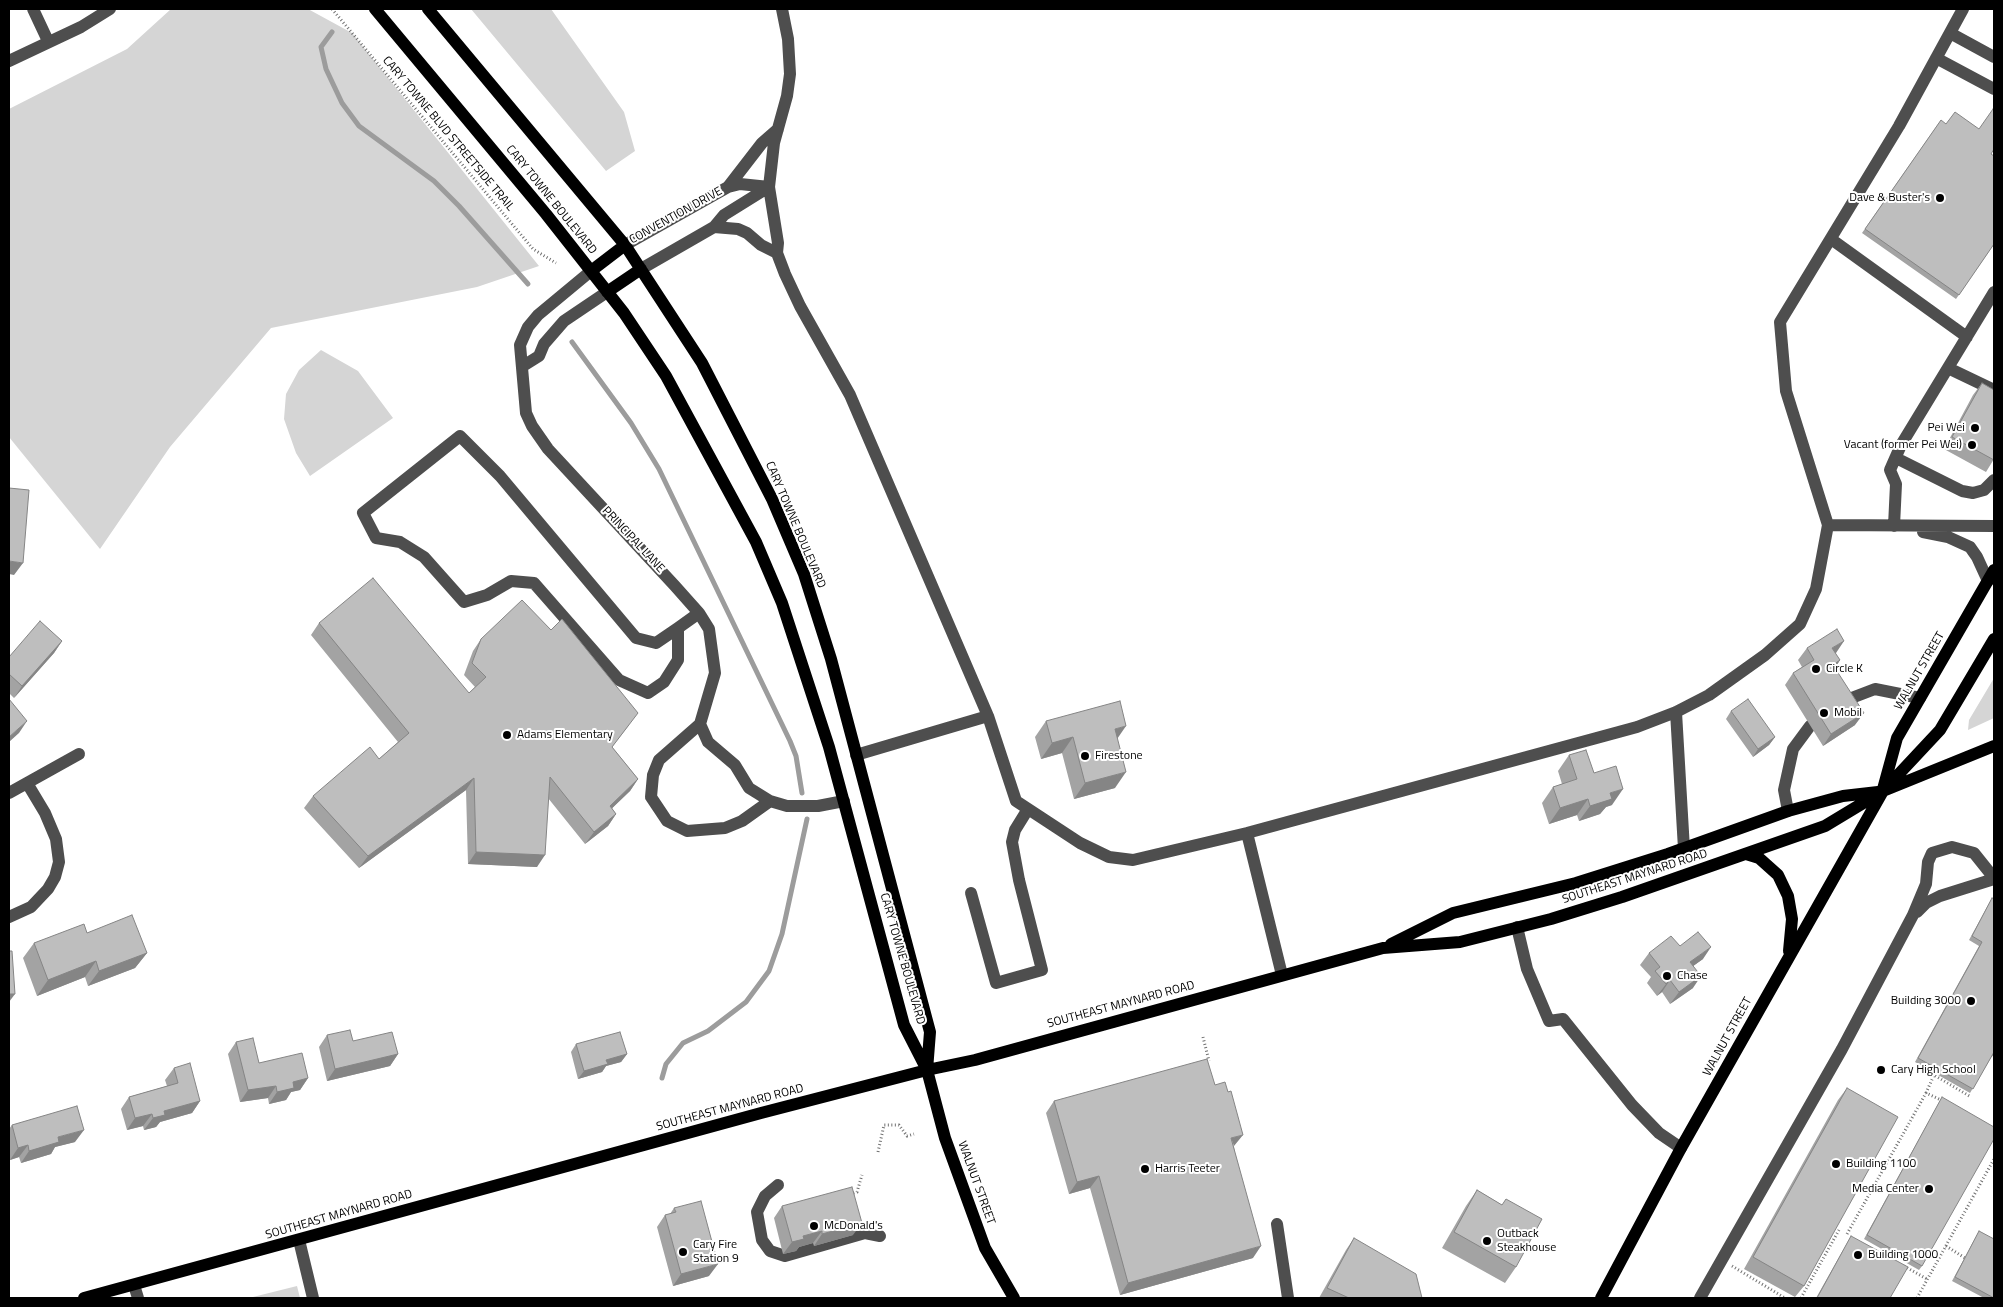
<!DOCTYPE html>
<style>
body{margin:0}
#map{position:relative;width:2003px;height:1307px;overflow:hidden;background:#fff;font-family:"Titillium Web",sans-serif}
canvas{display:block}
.frame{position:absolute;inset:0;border:10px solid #000;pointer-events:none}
</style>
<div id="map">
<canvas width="2003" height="1307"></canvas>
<div class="frame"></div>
</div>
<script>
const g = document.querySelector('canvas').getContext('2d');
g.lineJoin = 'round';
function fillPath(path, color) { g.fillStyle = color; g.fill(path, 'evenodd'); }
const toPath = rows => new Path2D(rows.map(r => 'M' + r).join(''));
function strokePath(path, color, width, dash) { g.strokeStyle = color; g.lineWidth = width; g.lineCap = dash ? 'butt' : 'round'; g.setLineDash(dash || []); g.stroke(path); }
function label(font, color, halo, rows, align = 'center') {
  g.font = font + ' "Titillium Web",sans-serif'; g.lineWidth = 4; g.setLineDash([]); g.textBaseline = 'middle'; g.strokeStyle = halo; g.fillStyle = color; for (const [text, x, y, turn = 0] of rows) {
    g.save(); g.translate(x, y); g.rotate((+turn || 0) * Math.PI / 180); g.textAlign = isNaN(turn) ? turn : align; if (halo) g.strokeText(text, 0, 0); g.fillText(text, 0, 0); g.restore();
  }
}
fillPath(toPath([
 [171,9,308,9,352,33,539,266,477,287,271,328,170,447,100,549,9,437,9,109,127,49],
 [471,9,551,9,624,112,635,151,606,171],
 [321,350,358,371,393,418,310,476,296,453,284,419,286,394,299,370],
 [1994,678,1994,718,1968,730,1969,720],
 [297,1286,300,1298,249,1298]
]), '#d5d5d5');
strokePath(toPath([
 [332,32,321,47,326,69,342,103,359,126,434,181,459,206,528,284],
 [572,342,631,423,659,469,790,741,796,756,802,793],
 [662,1078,666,1064,683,1043,708,1031,746,1002,769,971,782,934,807,819]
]), '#9c9c9c', 5);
strokePath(toPath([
 [332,9,533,249,556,263],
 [1203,1037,1209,1061],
 [1926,1093,1934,1075,1971,1097],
 [878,1152,884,1125,899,1125,907,1136,914,1134],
 [850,1194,857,1192,862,1175],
 [1847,1234,1926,1093,1943,1101],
 [1946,1246,1965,1258],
 [1732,1266,1785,1298],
 [1904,1266,1927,1279],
 [1801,1298,1839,1230],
 [1917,1298,1994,1159]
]), '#707070', 3, [1, 2.5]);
strokePath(toPath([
 [33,9,48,41],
 [782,9,788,39,790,74,787,96,774,143,769,187,778,243,777,253,785,274,800,306,850,395,988,716,1016,801,1080,843,1109,857,1133,860,1247,833,1637,727,1676,712,1709,695,1765,655,1800,624,1816,589,1828,525,1786,391,1780,322,1899,126,1963,9],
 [1950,33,1994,57],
 [1936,58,1994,89],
 [9,61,81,27,110,9],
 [728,187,762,143,778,129],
 [714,227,738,229,747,233,761,245,777,253],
 [1831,239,1967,337],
 [625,245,728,187,740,184,769,187],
 [641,269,714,227,724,215,769,187],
 [591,271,538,315,528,327,520,345,526,413,532,426,548,449,675,586,699,613,709,629,715,673,700,724],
 [523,366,539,356,544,344,564,321,607,292],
 [1948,368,1994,390],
 [1896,458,1962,491,1973,493,1984,490,1994,480],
 [1828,525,1994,526],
 [1894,526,1896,484,1890,470,1901,445,1994,292],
 [1923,532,1948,537,1970,547,1977,557,1988,581],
 [678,628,678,660,664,682,648,693,619,680,534,583,511,581,487,595,464,602,424,557,400,542,376,538,363,513,460,436,500,476,636,638,656,643,678,628,699,613],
 [1841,702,1875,689,1920,698],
 [1676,712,1684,849],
 [700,724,659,760,653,775,651,797,667,821,687,831,725,828,742,821,770,801],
 [700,724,708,742,735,765,749,788,770,801,787,806,818,806,844,801],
 [856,755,988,716],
 [9,793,79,754],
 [1788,811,1784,790,1793,749,1810,726],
 [1247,833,1282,975],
 [971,893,996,983,1042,970,1019,880,1012,842,1015,830,1028,809],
 [1917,912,1926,903,1940,896,1994,879],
 [9,917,31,907,48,889,55,877,59,862,56,839,45,813,27,783],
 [1517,927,1527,969,1549,1021,1563,1019,1632,1105,1659,1133,1681,1148],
 [778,1185,765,1196,757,1212,762,1240,770,1251,785,1256,865,1233,880,1236],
 [1277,1224,1288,1298],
 [299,1240,313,1298],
 [134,1285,138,1298],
 [1700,1298,1842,1049,1913,915,1926,884,1928,862,1932,853,1952,847,1974,853,1994,878]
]), '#4e4e4e', 12);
strokePath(toPath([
 [375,9,546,214,624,313,666,376,756,542,782,603,829,747,904,1025,927,1070,945,1138,985,1248,1014,1298],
 [428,9,625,245,702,363,772,499,804,574,831,659,930,1032,927,1070],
 [591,271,625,245],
 [607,292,641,269],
 [1883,789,1897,738,1994,570],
 [1746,854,1759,858,1778,875,1788,896,1792,919,1789,951],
 [1391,944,1453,913,1576,883,1668,854,1788,811,1843,796,1878,792],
 [84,1298,761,1113,927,1070,975,1060,1383,948,1460,942,1551,919,1622,897,1825,826,1883,791,1994,746],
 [1601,1298,1681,1148,1883,791,1940,730,1994,639]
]), '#000', 12);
fillPath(toPath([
 [1941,120,1994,244,1956,299,1862,233],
 [1982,383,1994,459,1986,472,1944,449,1973,395],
 [319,623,469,693,475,687,464,675,473,651,481,639,629,725,612,747,638,779,630,791,612,808,616,814,608,826,585,844,548,798,537,867,468,864,466,790,359,868,304,808,313,796,379,759,398,742,311,635],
 [62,641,54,653,14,698,9,693,9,657],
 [1807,648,1835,653,1840,660,1835,668,1855,725,1823,746,1785,685,1793,673,1802,667,1798,660],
 [1731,711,1775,737,1769,745,1753,757,1726,719],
 [1046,721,1117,738,1115,788,1074,799,1062,753,1041,759,1035,737],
 [1569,755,1594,773,1612,805,1606,807,1600,814,1579,821,1577,815,1549,824,1542,803,1553,787,1562,784,1558,771],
 [1992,898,1994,899,1994,1057,1992,1056,1970,1093,1915,1062,1979,946,1969,940],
 [87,933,147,953,135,968,88,986,85,977,37,996,23,958,34,943],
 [1680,946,1703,959,1693,966,1693,988,1670,1004,1662,992,1657,996,1647,983,1651,977,1640,965,1649,953],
 [327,1035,353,1041,398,1054,390,1066,327,1081,319,1047],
 [236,1042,259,1063,308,1078,300,1090,291,1092,286,1100,269,1104,268,1098,240,1102,228,1054],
 [576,1044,627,1054,621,1062,606,1066,602,1072,578,1079,571,1052],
 [174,1068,200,1101,192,1113,160,1122,156,1127,144,1130,143,1126,127,1130,121,1109,129,1097,167,1086,165,1080],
 [1215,1085,1234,1147,1253,1258,1120,1295,1090,1188,1069,1194,1046,1113,1054,1101],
 [1847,1088,1804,1286,1795,1297,1744,1269,1838,1100],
 [1942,1097,1922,1266,1919,1270,1864,1239],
 [12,1125,75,1142,55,1147,51,1154,21,1163,19,1157,10,1160,9,1155,9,1129],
 [1477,1190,1502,1205,1516,1267,1505,1283,1442,1248,1466,1206],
 [782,1206,853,1235,814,1246,813,1243,799,1247,796,1251,783,1254,774,1218],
 [674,1208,709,1276,673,1286,657,1227,665,1215,670,1214],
 [1979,1231,1994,1298,1984,1298,1952,1281],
 [1851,1236,1890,1298,1816,1298],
 [1354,1238,1422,1298,1319,1298,1346,1250]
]), '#a3a3a3');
fillPath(toPath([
 [9,561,23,563,14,575,9,574],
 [62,641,54,653,14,698,22,686],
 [1844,641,1836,653,1824,660,1832,648],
 [1840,660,1832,672,1833,665],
 [1864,713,1855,725,1823,746,1831,734],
 [27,721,19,733,9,742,9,737],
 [1126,726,1115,742,1115,729],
 [1073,737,1062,753,1041,759,1052,743],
 [1775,737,1769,745,1753,757,1758,749],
 [1126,772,1115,788,1074,799,1085,783],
 [474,778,466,790,359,868,368,856],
 [638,779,630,791,602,818,610,806],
 [1623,789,1612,805,1606,807,1600,814,1579,821,1590,806,1610,793],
 [1588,799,1577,815,1549,824,1560,808],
 [616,814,608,826,585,844,594,832],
 [476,852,545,855,537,867,468,864],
 [1711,947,1703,959,1682,974,1690,962],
 [147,953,135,968,88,986,99,971],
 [96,961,85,977,37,996,48,980],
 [1701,976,1693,988,1670,1004,1679,992],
 [1670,980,1662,992,1657,996,1666,984],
 [9,994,15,994,9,1002],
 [398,1054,390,1066,327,1081,335,1069],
 [627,1054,621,1062,606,1066,602,1072,578,1079,584,1071,606,1060],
 [308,1078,300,1090,291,1092,286,1100,269,1104,277,1092,293,1082],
 [276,1086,268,1098,240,1102,248,1090],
 [200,1101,192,1113,160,1122,156,1127,144,1130,153,1118,164,1111],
 [152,1114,143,1126,127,1130,135,1118],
 [84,1130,75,1142,55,1147,51,1154,21,1163,29,1151,58,1137],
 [1243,1135,1234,1146,1231,1138],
 [28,1145,19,1157,10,1160,18,1148],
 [1099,1176,1090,1188,1069,1194,1077,1182],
 [862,1223,853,1235,814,1246,822,1234],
 [822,1231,813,1243,799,1247,796,1251,783,1254,792,1242,803,1236],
 [1261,1246,1253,1258,1120,1295,1128,1283],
 [718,1264,709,1276,673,1286,681,1274]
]), '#858585');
const building = toPath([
 [1993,109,1994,110,1994,149,1991,154,1994,156,1994,244,1959,295,1865,229,1941,120,1946,124,1955,112,1979,129,1993,109],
 [1982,383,1994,390,1994,460,1952,437,1982,383],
 [9,488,29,490,23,563,9,561,9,488],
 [373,578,469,693,486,677,472,663,481,639,522,600,551,630,562,619,638,713,612,747,638,779,610,806,616,814,594,832,550,777,545,855,476,852,474,778,368,856,313,796,370,747,379,759,409,733,319,623,373,578],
 [40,621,62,641,22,686,9,674,9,657,40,621],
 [1837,629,1844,641,1832,648,1840,660,1833,665,1864,713,1831,734,1793,673,1814,660,1807,648,1837,629],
 [9,699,27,721,9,737,9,699],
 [1748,699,1775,737,1758,749,1731,711,1748,699],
 [1120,701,1126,726,1115,729,1126,772,1085,783,1073,737,1052,743,1046,721,1120,701],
 [1586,750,1594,773,1616,766,1623,789,1610,793,1612,799,1590,806,1588,799,1560,808,1553,787,1577,779,1569,755,1586,750],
 [1992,898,1994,899,1994,1052,1973,1089,1918,1058,1982,942,1972,936,1992,898],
 [132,915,147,953,99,971,96,961,48,980,34,943,84,924,87,933,132,915],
 [1698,932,1711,947,1690,962,1701,976,1679,992,1670,980,1666,984,1655,971,1660,967,1649,953,1671,936,1680,946,1698,932],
 [9,951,12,951,15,994,9,994,9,951],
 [350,1030,353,1041,392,1032,398,1054,335,1069,327,1035,350,1030],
 [620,1032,627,1054,606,1060,608,1064,584,1071,576,1044,620,1032],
 [253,1038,259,1063,302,1053,308,1078,293,1082,294,1088,277,1092,276,1086,248,1090,236,1042,253,1038],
 [1207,1059,1215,1085,1225,1082,1228,1092,1231,1091,1243,1135,1231,1138,1261,1246,1128,1283,1099,1176,1077,1182,1054,1101,1207,1059],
 [190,1063,200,1101,164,1111,165,1115,153,1118,152,1114,135,1118,129,1097,178,1083,174,1068,190,1063],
 [1847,1088,1898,1117,1804,1286,1753,1257,1847,1088],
 [1942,1097,1994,1127,1994,1139,1922,1266,1867,1235,1942,1097],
 [77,1106,84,1130,58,1137,59,1142,29,1151,28,1145,18,1148,12,1125,77,1106],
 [852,1187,862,1223,822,1234,822,1231,803,1236,804,1239,792,1242,782,1206,852,1187],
 [1477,1190,1502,1205,1506,1199,1542,1219,1516,1267,1454,1232,1477,1190],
 [701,1201,718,1264,681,1274,665,1215,676,1212,674,1208,701,1201],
 [1979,1231,1994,1239,1994,1298,1955,1277,1979,1231],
 [1851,1236,1908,1267,1890,1298,1817,1298,1851,1236],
 [1354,1238,1416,1274,1422,1298,1349,1298,1327,1288,1354,1238]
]);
fillPath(building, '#bebebe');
strokePath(building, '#858585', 1);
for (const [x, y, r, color] of [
 [1940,198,5,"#000"],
 [1975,428,5,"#000"],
 [1972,445,5,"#000"],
 [1816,669,5,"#000"],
 [1824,713,5,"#000"],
 [507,735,5,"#000"],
 [1085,756,5,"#000"],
 [1667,976,5,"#000"],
 [1971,1001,5,"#000"],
 [1881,1070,5,"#000"],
 [1836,1164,5,"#000"],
 [1145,1169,5,"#000"],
 [1929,1189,5,"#000"],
 [814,1226,5,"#000"],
 [1487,1241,5,"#000"],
 [683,1252,5,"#000"],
 [1858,1255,5,"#000"]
]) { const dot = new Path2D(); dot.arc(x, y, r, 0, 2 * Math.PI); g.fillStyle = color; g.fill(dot); strokePath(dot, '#fff', 2); }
label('12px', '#000', '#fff', [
 ["CARY TOWNE BLVD STREETSIDE TRAIL",448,134,50],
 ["CARY TOWNE BOULEVARD",551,200,51],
 ["CONVENTION DRIVE",676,216,-29],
 ["CARY TOWNE BOULEVARD",795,525,67],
 ["PRINCIPAL LANE",633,540,47],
 ["WALNUT STREET",1920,671,-60],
 ["SOUTHEAST MAYNARD ROAD",1635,877,-18],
 ["CARY TOWNE BOULEVARD",902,959,74],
 ["SOUTHEAST MAYNARD ROAD",1121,1005,-15],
 ["WALNUT STREET",1728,1037,-61],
 ["SOUTHEAST MAYNARD ROAD",730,1108,-15],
 ["WALNUT STREET",976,1183,70],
 ["SOUTHEAST MAYNARD ROAD",339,1215,-16]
]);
label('12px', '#000', '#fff', [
 ["Dave & Buster's",1930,198,"right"],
 ["Pei Wei",1965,428,"right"],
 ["Vacant (former Pei Wei)",1962,445,"right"],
 ["Circle K",1826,669],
 ["Mobil",1834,713],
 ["Adams Elementary",517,735],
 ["Firestone",1095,756],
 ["Chase",1677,976],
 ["Building 3000",1961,1001,"right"],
 ["Cary High School",1891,1070],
 ["Building 1100",1846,1164],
 ["Harris Teeter",1155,1169],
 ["Media Center",1919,1189,"right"],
 ["McDonald's",824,1226],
 ["Outback",1497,1234],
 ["Steakhouse",1497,1248],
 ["Cary Fire",693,1245],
 ["Station 9",693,1259],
 ["Building 1000",1868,1255]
], 'left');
</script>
